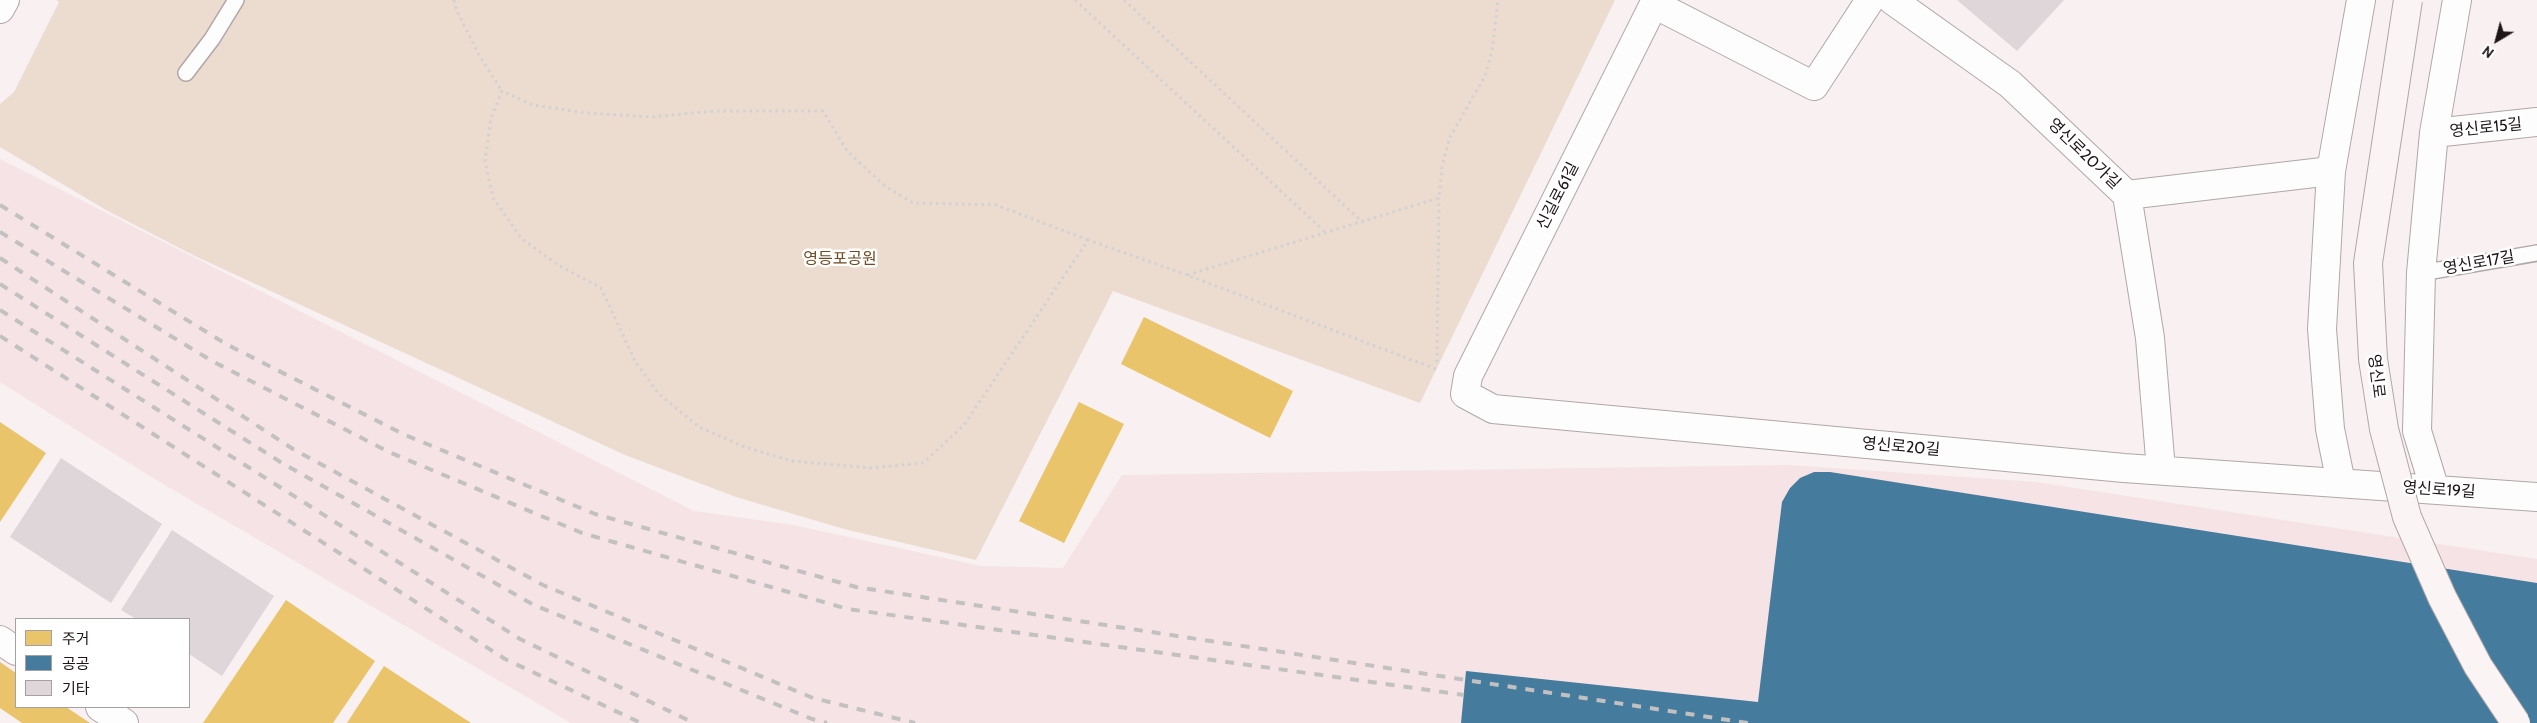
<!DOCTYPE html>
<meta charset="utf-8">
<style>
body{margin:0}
#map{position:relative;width:2537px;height:723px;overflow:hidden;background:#f8f0f1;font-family:Cabin,"Noto Sans KR",sans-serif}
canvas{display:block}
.legend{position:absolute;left:15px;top:618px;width:175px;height:90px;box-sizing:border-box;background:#fff;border:1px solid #a5a1a2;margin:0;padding:6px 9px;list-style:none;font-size:15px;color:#1f1416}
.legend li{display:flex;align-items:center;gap:10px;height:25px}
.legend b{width:25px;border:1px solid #a5a1a2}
.north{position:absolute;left:2472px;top:15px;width:50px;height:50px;-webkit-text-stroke:4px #fff;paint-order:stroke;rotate:217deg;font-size:14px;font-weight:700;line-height:20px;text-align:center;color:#1f1416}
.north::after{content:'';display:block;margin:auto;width:18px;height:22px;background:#1f1416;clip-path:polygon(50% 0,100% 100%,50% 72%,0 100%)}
</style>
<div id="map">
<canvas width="2537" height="723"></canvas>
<ul class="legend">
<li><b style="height:14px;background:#e9c46a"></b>주거</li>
<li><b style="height:14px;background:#457b9d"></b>공공</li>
<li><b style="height:14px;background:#dfd6da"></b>기타</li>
</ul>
<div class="north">N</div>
</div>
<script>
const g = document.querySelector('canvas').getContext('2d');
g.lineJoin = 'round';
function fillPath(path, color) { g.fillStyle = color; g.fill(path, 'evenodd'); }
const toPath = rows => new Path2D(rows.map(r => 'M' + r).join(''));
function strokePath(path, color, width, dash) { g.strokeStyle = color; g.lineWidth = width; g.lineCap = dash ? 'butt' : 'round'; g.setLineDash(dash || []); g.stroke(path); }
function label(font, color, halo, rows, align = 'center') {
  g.font = font + ' Cabin,"Noto Sans KR",sans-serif'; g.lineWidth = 5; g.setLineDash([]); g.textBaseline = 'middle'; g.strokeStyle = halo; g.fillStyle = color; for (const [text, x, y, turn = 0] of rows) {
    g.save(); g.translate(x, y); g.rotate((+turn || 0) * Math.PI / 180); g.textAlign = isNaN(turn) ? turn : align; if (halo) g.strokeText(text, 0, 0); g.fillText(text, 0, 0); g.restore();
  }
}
fillPath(toPath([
 [0,159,694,511,793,525,981,566,1063,568,1122,475,1789,465,2036,482,2537,559,2537,723,571,723,153,478,0,382]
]), '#f5e3e6');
fillPath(toPath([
 [56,0,1615,0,1420,403,1113,291,976,560,844,529,736,497,625,455,195,256,106,210,0,147,0,104,14,92,59,2]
]), '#ecdccf');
fillPath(toPath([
 [1144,317,1293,391,1270,438,1121,364],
 [1079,402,1124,424,1064,543,1019,521],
 [0,422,46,453,0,522],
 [286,600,375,661,333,723,203,723],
 [0,662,16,673,16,707,66,707,90,723,22,723,0,708],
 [384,666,471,723,347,723]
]), '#e9c46a');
fillPath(toPath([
 [1814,472,1830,472,2537,583,2537,723,1461,723,1466,671,1758,702,1782,502,1790,488,1800,478]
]), '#457b9d');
fillPath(toPath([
 [1957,0,2064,0,2017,51],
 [61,458,162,524,111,603,10,537],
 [172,530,274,596,222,676,189,654,189,619,136,619,121,610]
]), '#dfd6da');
const service = toPath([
 [186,73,212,39,236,0],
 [2421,273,2537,253]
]);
const minor = toPath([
 [1656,0,1468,376,1465,394,1493,409,2124,468,2537,497],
 [1892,0,2010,84,2127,195,2150,338,2161,470],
 [1654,4,1814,86,1870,0],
 [0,9,5,0],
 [2434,133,2537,122],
 [2127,195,2331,171],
 [2341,483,2330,429,2322,329,2331,171,2361,0],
 [2435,490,2417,431,2421,273,2434,133,2457,0],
 [0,640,16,651],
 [100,707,124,723]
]);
strokePath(service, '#b0a7a8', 18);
strokePath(minor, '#b0a7a8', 30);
strokePath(toPath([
 [454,0,456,9,479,55,502,91],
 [1075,0,1324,231],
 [1124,0,1360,220],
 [1088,240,996,205,913,203,885,186,847,151,823,111,715,111,651,117,587,113,533,105,502,91,491,118,485,161,493,198,522,239,558,265,601,288,636,363,659,394,699,427,745,447,792,461,871,468,923,463,964,425,1088,240,1187,275],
 [1437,362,1439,198],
 [1436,369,1187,275,1439,198,1442,166,1450,137,1485,76,1492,51,1498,0]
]), '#d3d1d2', 3, [2.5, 4]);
strokePath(service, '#fefdfd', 15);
strokePath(minor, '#fefdfd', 28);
strokePath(toPath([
 [0,205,226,344,403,434,595,514,856,587,1748,723],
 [0,232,212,361,389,452,582,533,848,609,1464,695],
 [0,258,293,449,543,585,813,698,915,723],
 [0,284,282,463,534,605,812,719,827,723],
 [0,310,520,639,694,723],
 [0,336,505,659,641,723]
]), '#c2c0c0', 4, [9, 9]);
const secondaryBridge = toPath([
 [2408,0,2368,263,2373,359,2384,429,2407,517,2442,597,2478,666,2516,723]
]);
strokePath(secondaryBridge, '#b0a7a8', 30, []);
strokePath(secondaryBridge, '#faf5f4', 28);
label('16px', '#1f1416', '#fff', [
 ["영신로15길",2486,128,-6],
 ["영신로20가길",2084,154,44],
 ["신길로61길",1558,196,-63],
 ["영신로17길",2479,263,-10],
 ["영신로",2376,376,83],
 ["영신로20길",1901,447,5],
 ["영신로19길",2439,490,4]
]);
label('16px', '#6d4b23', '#fff', [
 ["영등포공원",840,259]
]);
</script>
